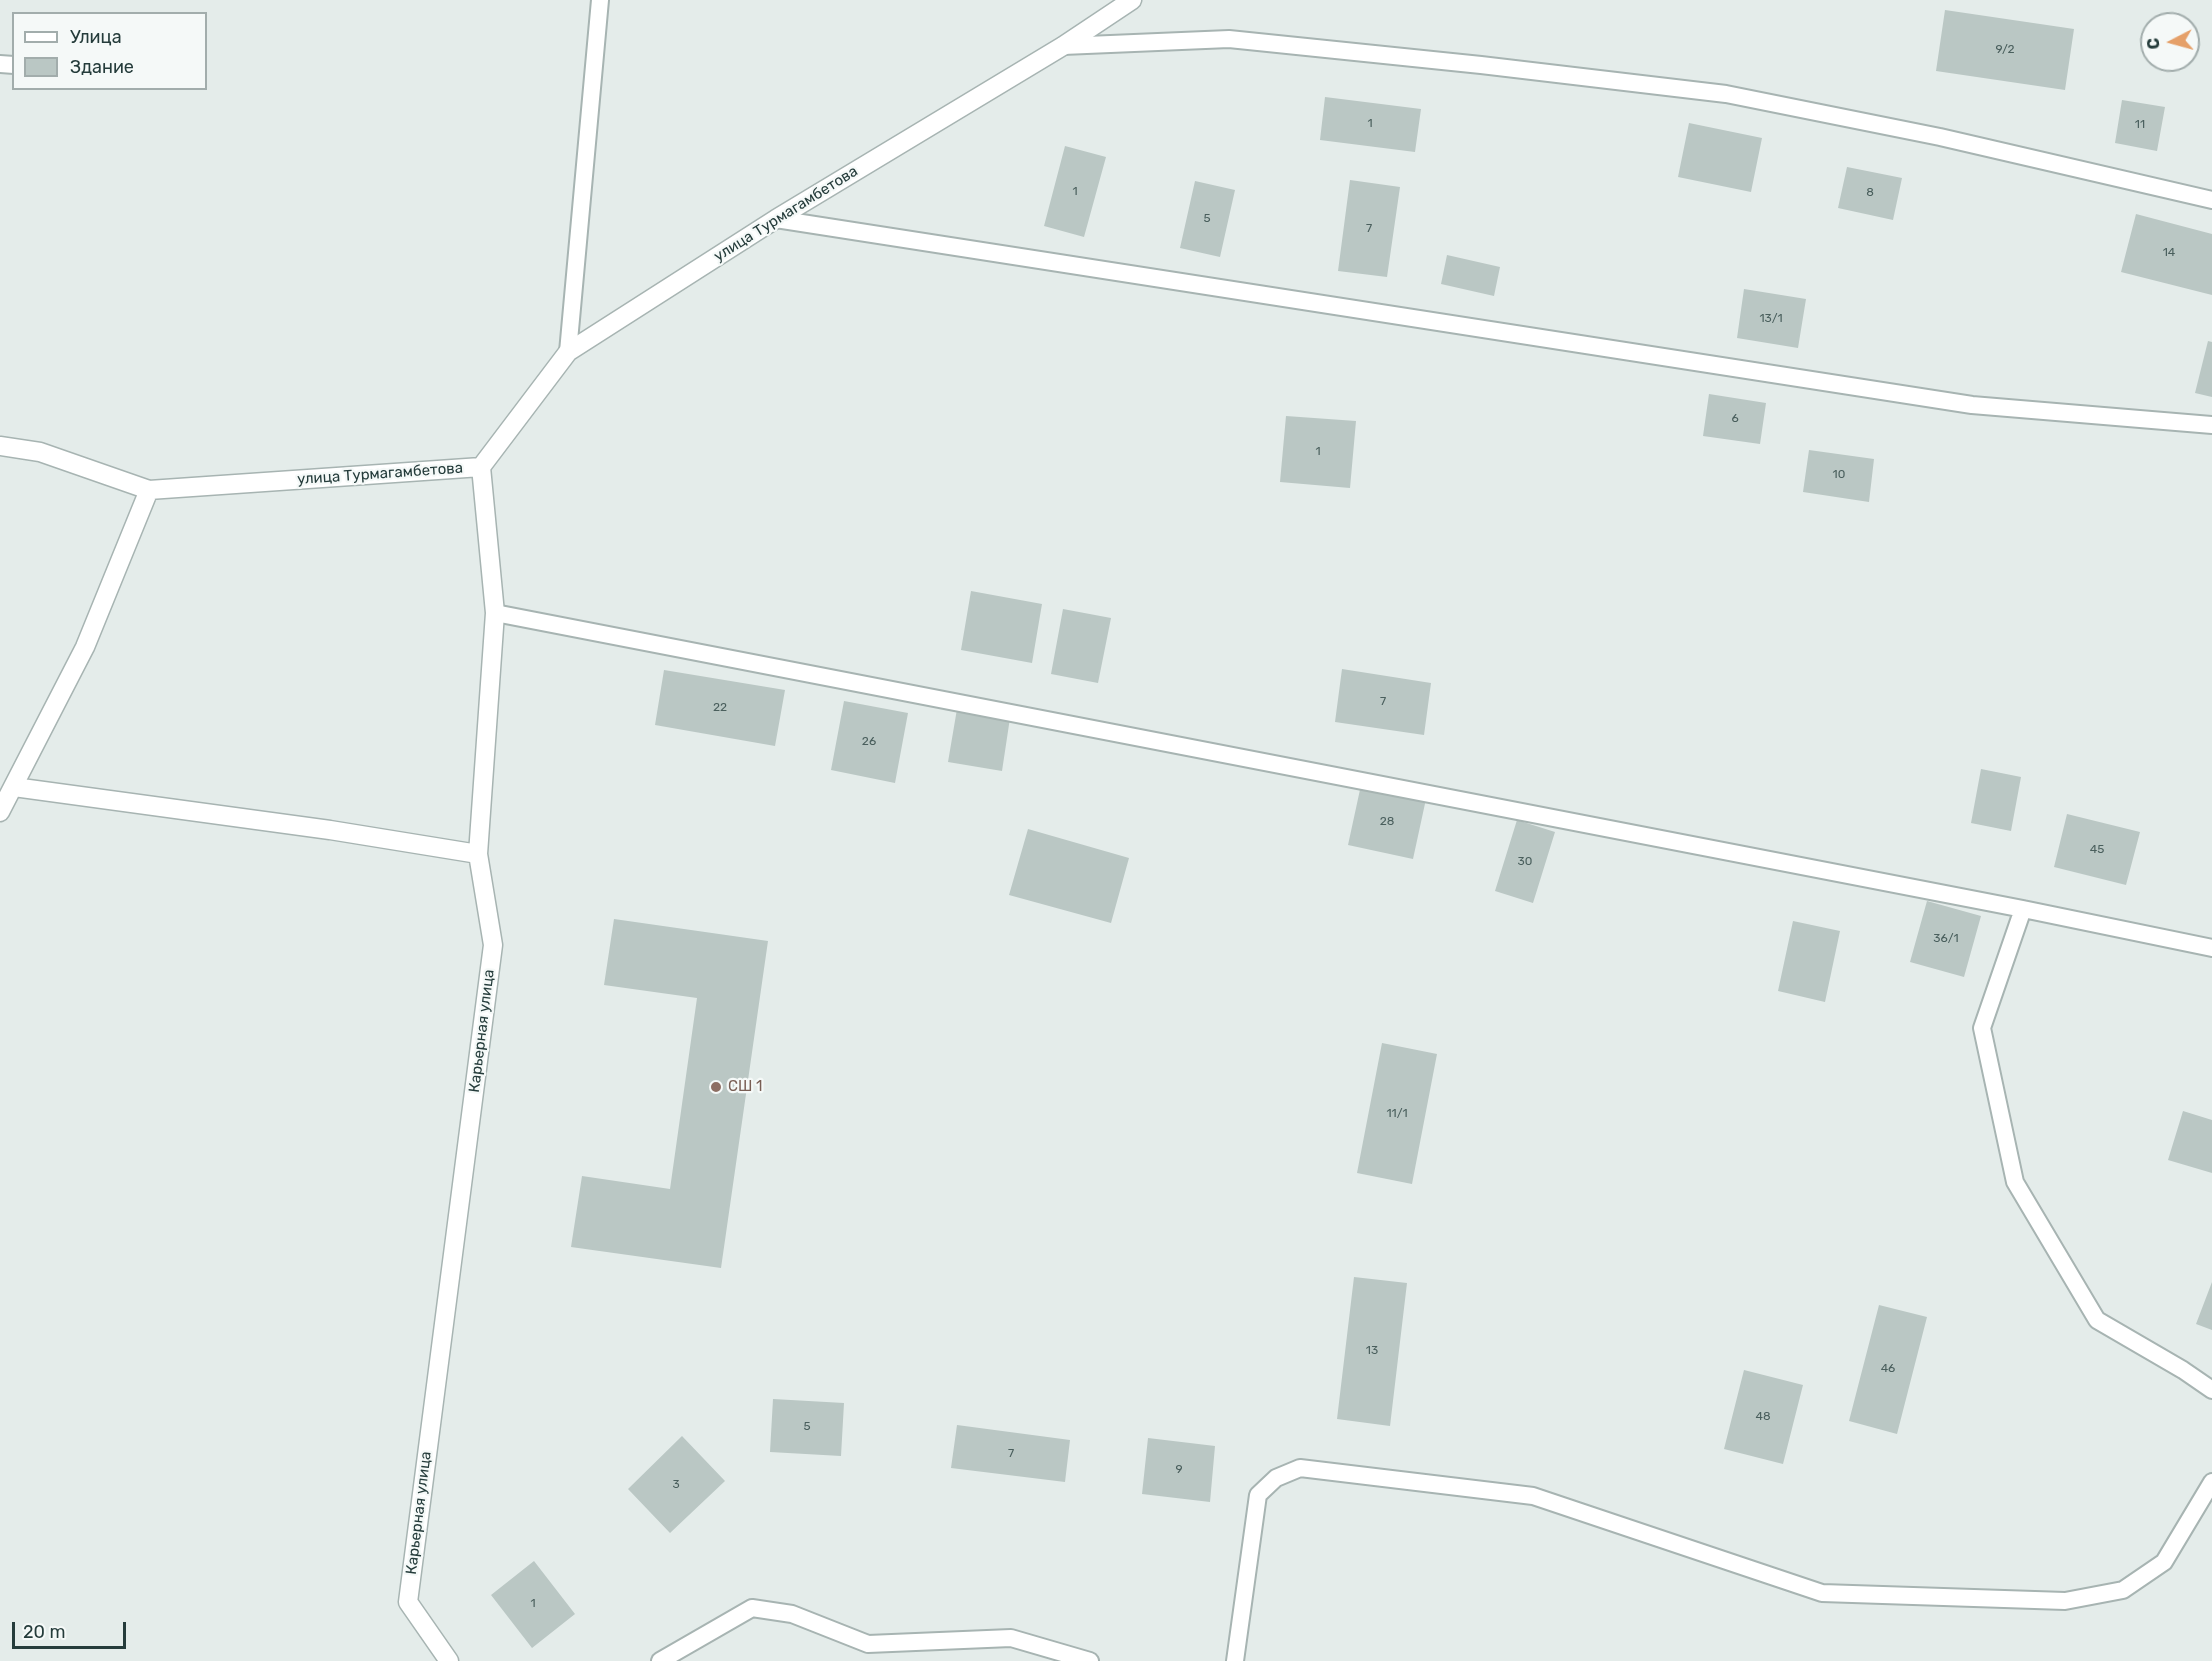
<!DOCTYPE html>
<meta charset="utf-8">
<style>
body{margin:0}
#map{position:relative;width:2212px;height:1661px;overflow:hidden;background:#e4ecea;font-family:Rubik,sans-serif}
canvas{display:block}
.legend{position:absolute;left:12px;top:12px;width:195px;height:78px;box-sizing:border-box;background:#f5f9f8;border:2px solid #a2adac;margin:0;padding:8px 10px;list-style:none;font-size:18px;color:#253c3b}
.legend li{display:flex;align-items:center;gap:12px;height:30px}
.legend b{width:30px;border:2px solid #a2adac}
.north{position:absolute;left:2140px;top:12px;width:60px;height:60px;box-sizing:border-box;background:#f5f9f8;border:2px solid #a2adac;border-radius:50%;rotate:264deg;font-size:16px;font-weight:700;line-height:24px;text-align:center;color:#253c3b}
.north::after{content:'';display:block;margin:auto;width:21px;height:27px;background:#e5a069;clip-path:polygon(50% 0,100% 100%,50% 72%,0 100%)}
.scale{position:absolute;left:12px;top:1622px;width:114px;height:27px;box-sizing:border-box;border:3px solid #253c3b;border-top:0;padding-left:8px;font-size:18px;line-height:21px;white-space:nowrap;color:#253c3b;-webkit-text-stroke:4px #f5f9f8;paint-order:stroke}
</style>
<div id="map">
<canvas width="2212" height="1661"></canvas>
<ul class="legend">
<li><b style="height:8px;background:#fff"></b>Улица</li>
<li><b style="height:16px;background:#bac7c4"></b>Здание</li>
</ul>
<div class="north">С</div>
<div class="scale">20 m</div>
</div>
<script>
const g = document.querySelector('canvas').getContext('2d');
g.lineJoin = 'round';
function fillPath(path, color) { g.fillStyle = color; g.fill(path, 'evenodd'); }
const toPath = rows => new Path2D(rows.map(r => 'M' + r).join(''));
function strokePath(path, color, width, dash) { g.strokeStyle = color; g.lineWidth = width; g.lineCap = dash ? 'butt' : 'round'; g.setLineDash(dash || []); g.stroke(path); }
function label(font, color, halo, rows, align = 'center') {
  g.font = font + ' Rubik,sans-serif'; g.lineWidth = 4.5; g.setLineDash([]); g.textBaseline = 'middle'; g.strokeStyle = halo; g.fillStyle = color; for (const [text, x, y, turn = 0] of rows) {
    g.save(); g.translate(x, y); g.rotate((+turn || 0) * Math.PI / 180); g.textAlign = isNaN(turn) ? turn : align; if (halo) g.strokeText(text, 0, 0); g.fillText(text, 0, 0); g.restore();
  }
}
fillPath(toPath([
 [1945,10,2074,29,2065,90,1936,71],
 [1325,97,1421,109,1415,152,1320,140],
 [2122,100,2165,107,2157,151,2115,143],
 [1689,123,1762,138,1751,192,1678,177],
 [1065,146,1106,157,1084,237,1044,226],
 [1847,167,1902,178,1893,220,1838,208],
 [1350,180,1400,187,1387,277,1338,271],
 [1195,181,1235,190,1220,257,1180,248],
 [2136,214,2212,234,2212,295,2121,272],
 [1447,255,1500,267,1494,296,1441,284],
 [1744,289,1806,299,1798,348,1737,338],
 [2208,341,2212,342,2212,397,2195,393],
 [1709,394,1766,403,1760,444,1703,436],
 [1286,416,1356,421,1350,488,1280,482],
 [1809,450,1874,459,1869,502,1803,492],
 [971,591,1042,604,1032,663,961,650],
 [1063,609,1111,618,1098,683,1051,674],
 [1342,669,1431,683,1424,735,1335,722],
 [664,670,785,690,775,746,655,725],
 [844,701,908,713,895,783,831,770],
 [957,709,1010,718,1002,771,948,762],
 [1981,769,2021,777,2011,831,1971,823],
 [1361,785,1426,799,1413,859,1348,845],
 [2067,814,2140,832,2126,885,2054,867],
 [1517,820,1555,832,1533,903,1495,891],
 [1028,829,1129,858,1111,923,1009,895],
 [1927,901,1981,916,1964,977,1910,962],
 [614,919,768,941,721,1268,571,1247,582,1176,670,1189,697,998,604,985],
 [1793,921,1840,931,1825,1002,1778,991],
 [1382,1043,1437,1054,1412,1184,1357,1173],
 [2183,1111,2212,1120,2212,1173,2168,1160],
 [1354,1277,1407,1283,1390,1426,1337,1419],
 [2212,1282,2212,1330,2196,1324],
 [1879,1305,1927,1317,1897,1434,1849,1421],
 [1744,1370,1803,1385,1783,1464,1724,1449],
 [773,1399,844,1403,841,1456,770,1452],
 [957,1425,1070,1440,1065,1482,951,1468],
 [682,1436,725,1481,670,1533,628,1489],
 [1148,1438,1215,1446,1210,1502,1142,1494],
 [534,1561,575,1614,532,1648,491,1595]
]), '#bac7c4');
const service = toPath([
 [1063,46,1229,39,1481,65,1726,94,1940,137,2212,200],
 [0,64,14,65],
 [776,219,1972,405,2212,425],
 [568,352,600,0],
 [495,613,2023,909,2212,948],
 [2023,909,1982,1028,2015,1182,2097,1320,2183,1370,2212,1390],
 [660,1661,752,1608,792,1614,868,1644,1011,1638,1090,1661],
 [1235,1661,1258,1495,1276,1478,1300,1468,1533,1496,1822,1593,2065,1601,2123,1590,2164,1562,2212,1482]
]);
const minor = toPath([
 [0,446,40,452,149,490],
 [14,787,330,830,478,854,493,945,408,1602,449,1661],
 [0,812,85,647,149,490,481,467,568,352,776,219,1063,46,1132,0],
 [478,854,495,613,481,467]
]);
strokePath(service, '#a7b4b2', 20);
strokePath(minor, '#a7b4b2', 21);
strokePath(service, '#fff', 16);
strokePath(minor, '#fff', 18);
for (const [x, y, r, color] of [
 [716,1087,6,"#8d6e63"]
]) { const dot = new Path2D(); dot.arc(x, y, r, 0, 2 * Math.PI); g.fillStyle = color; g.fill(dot); strokePath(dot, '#f5f9f8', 2); }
label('12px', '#4a5f5d', null, [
 ["9/2",2005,50],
 ["1",1370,124],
 ["11",2140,125],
 ["1",1075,192],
 ["8",1870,193],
 ["5",1207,219],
 ["7",1369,229],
 ["14",2169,253],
 ["13/1",1771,319],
 ["6",1735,419],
 ["1",1318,452],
 ["10",1839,475],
 ["7",1383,702],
 ["22",720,708],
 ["26",869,742],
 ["28",1387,822],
 ["45",2097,850],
 ["30",1525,862],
 ["36/1",1946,939],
 ["11/1",1397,1114],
 ["13",1372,1351],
 ["46",1888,1369],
 ["48",1763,1417],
 ["5",807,1427],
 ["7",1011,1454],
 ["9",1179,1470],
 ["3",676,1485],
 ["1",533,1604]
]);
label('15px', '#253c3b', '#f5f9f8', [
 ["улица Турмагамбетова",786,214,-32],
 ["улица Турмагамбетова",380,474,-4],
 ["Карьерная улица",482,1031,-83],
 ["Карьерная улица",419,1513,-83]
]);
label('15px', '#785e54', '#f5f9f8', [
 ["СШ 1",728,1087]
], 'left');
</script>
